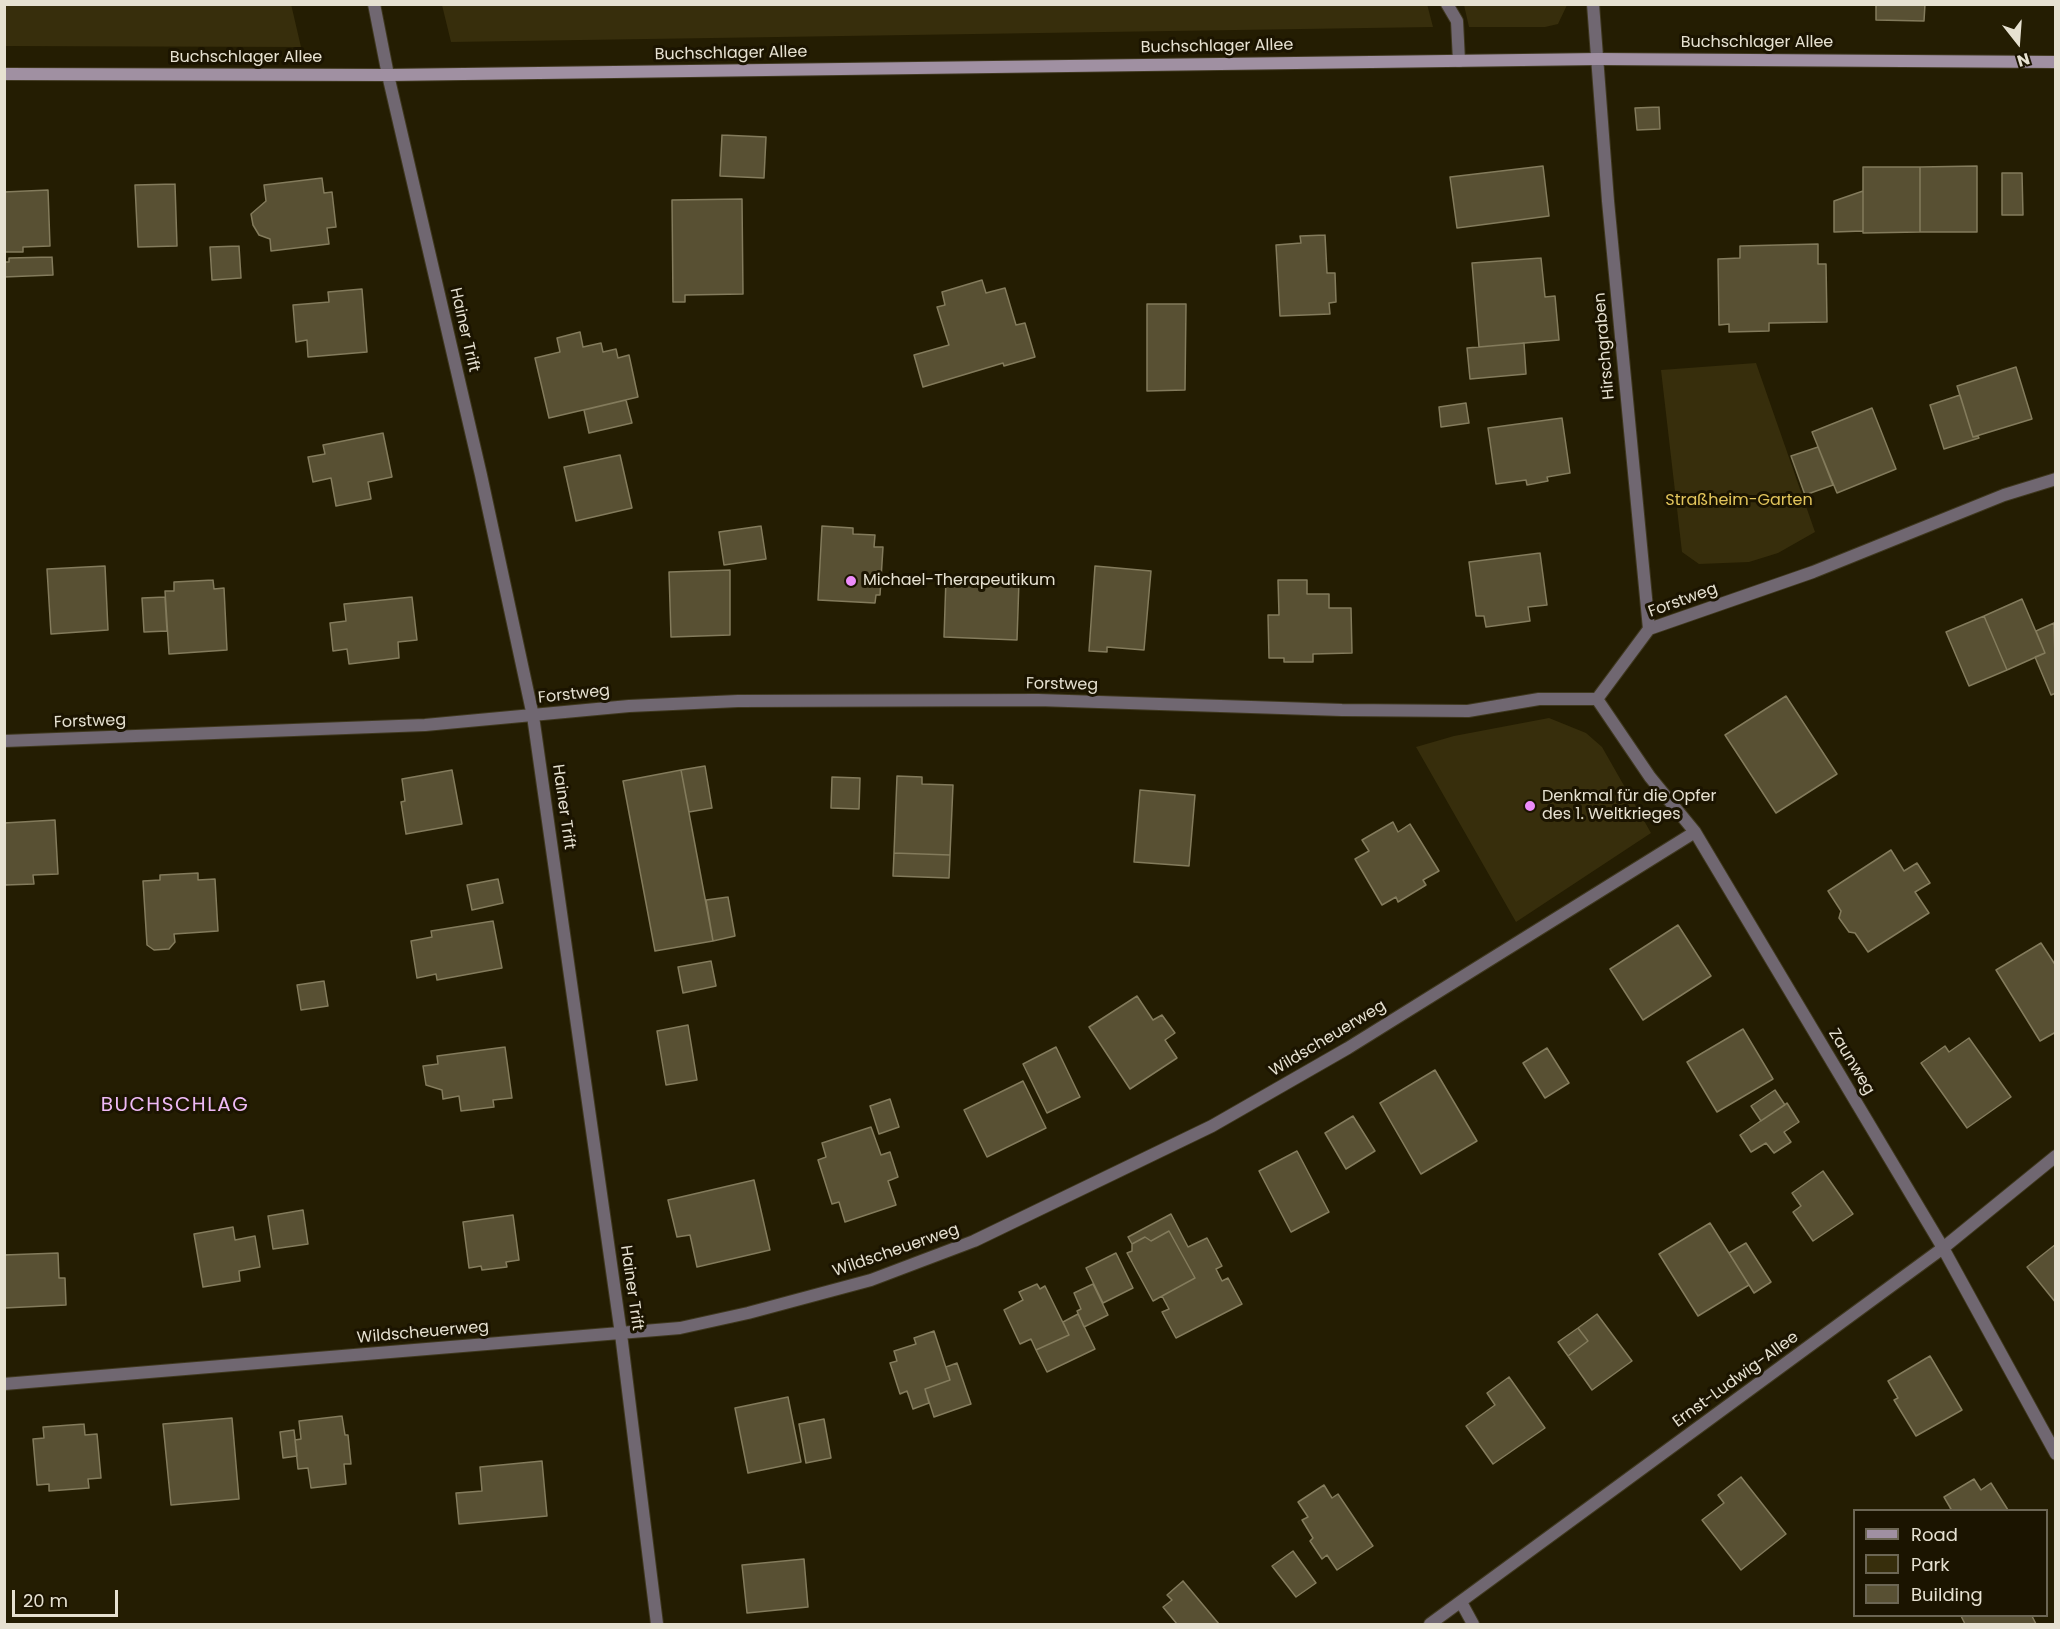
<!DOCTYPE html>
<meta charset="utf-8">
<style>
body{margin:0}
#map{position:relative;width:2060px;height:1629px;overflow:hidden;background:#241d02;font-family:Poppins,sans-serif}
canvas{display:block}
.frame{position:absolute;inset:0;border:6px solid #e6e1d1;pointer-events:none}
.legend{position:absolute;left:1853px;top:1509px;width:195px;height:108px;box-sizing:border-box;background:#1b1400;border:2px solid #6c6654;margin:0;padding:8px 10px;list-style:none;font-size:18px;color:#e6e1d1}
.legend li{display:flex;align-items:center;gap:12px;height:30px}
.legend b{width:30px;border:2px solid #6c6654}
.north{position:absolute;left:1988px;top:12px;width:60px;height:60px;-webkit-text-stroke:4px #1b1400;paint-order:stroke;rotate:163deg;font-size:16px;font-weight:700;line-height:24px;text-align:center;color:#e6e1d1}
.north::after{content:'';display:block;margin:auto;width:21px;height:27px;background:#e6e1d1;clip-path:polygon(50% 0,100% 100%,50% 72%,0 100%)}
.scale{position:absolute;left:12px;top:1590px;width:106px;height:27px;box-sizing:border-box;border:3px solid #e6e1d1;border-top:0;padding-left:8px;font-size:18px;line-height:21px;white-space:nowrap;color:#e6e1d1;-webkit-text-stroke:4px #1b1400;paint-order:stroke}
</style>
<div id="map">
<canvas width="2060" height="1629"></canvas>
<div class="frame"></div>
<ul class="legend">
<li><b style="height:8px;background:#a090a2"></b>Road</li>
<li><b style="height:16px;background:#372e0c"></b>Park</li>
<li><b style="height:16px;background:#585033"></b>Building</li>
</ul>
<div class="north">N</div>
<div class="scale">20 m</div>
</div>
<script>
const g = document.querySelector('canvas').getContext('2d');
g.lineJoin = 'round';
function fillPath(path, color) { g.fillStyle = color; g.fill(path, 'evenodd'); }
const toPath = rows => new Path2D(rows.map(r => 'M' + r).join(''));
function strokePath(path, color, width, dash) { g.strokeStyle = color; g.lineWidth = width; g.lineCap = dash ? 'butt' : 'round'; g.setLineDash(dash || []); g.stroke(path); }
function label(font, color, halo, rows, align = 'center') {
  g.font = font + ' Poppins,sans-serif'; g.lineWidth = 6; g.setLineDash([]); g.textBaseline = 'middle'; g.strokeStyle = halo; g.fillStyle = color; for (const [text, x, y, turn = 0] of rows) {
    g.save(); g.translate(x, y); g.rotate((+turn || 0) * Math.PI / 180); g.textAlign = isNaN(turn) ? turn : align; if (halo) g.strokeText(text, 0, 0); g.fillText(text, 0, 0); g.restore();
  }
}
fillPath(toPath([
 [291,4,301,47,5,46,5,5],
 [1427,4,1433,27,451,42,442,5],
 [1464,5,1464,4,1567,5,1558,24,1545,27,1469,27],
 [1756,363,1815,532,1778,553,1749,562,1699,564,1682,552,1661,370],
 [1549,718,1586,733,1602,747,1651,833,1516,922,1416,747,1454,736]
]), '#372e0c');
const building = toPath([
 [1876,4,1925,4,1924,21,1876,20,1876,4],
 [1659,107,1660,129,1637,130,1635,108,1659,107],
 [722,135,766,137,764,178,720,176,722,135],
 [1543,166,1549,216,1457,228,1450,177,1543,166],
 [1977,166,1977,232,1920,232,1920,167,1977,166],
 [1863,167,1920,167,1920,232,1863,233,1863,167],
 [2002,173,2022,173,2023,215,2002,215,2002,173],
 [322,178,324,193,332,192,336,227,327,228,329,244,271,251,270,239,259,235,253,225,251,214,266,201,264,185,322,178],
 [175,184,177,246,138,247,135,185,175,184],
 [48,190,50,246,23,247,23,252,4,252,4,192,48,190],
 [1863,191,1863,231,1834,232,1834,201,1863,191],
 [742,199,743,294,685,295,685,302,673,302,672,200,742,199],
 [1325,235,1327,273,1335,273,1336,302,1329,303,1330,314,1280,316,1276,245,1301,243,1300,236,1325,235],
 [1818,244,1818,264,1826,264,1827,322,1769,323,1769,331,1729,332,1729,324,1719,325,1718,259,1740,258,1740,246,1818,244],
 [239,246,241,278,212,280,210,247,239,246],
 [52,257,53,275,4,277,4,262,9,262,9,258,52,257],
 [1541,258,1545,297,1555,296,1559,340,1479,347,1472,263,1541,258],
 [982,280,986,293,1005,288,1016,325,1025,323,1035,357,1004,366,1003,363,923,387,914,355,949,345,937,307,945,305,942,292,982,280],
 [362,289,367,352,308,357,307,340,296,342,293,305,329,302,328,292,362,289],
 [1147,304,1186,304,1185,390,1147,391,1147,304],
 [580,332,583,347,601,343,603,352,616,349,618,358,629,355,638,397,549,418,535,358,560,352,557,338,580,332],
 [1524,343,1526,374,1470,379,1467,348,1524,343],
 [2016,367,2032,419,1973,437,1957,386,2016,367],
 [1960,395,1973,437,1978,436,1979,438,1944,449,1930,405,1960,395],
 [626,400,632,423,589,433,584,410,626,400],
 [1466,403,1469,423,1441,427,1439,407,1466,403],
 [1872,408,1896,469,1837,493,1812,432,1872,408],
 [1562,418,1570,473,1547,477,1548,481,1527,485,1526,480,1496,484,1488,428,1562,418],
 [383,433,392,477,368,482,371,499,336,506,331,478,313,482,308,457,325,454,323,445,383,433],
 [1818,447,1833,485,1805,495,1791,456,1818,447],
 [620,455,632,508,576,521,564,467,620,455],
 [761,526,766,559,724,565,719,532,761,526],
 [822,526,853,528,853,534,875,535,874,547,883,547,880,595,876,595,875,603,818,600,822,526],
 [1540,553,1547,605,1528,607,1530,621,1486,627,1484,616,1476,616,1469,562,1540,553],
 [105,566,108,630,51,634,47,569,105,566],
 [1095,566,1151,571,1144,650,1107,647,1107,652,1089,651,1095,566],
 [730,570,730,635,671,637,669,572,730,570],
 [946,578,1019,581,1017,640,944,637,946,578],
 [213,580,214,589,224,588,227,650,169,654,165,591,174,591,174,582,213,580],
 [1278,580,1307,580,1307,594,1329,594,1329,608,1351,608,1352,653,1313,654,1313,662,1284,662,1284,658,1269,658,1268,615,1279,615,1278,580],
 [165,597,167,631,144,632,142,598,165,597],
 [412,597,417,640,398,642,399,658,349,664,347,649,333,651,330,623,346,621,344,604,412,597],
 [2022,599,2045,653,2007,670,1984,616,2022,599],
 [1984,616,2007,670,1969,686,1946,632,1984,616],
 [2054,623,2056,693,2051,695,2035,657,2045,653,2036,631,2054,623],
 [1786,696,1837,774,1776,813,1725,735,1786,696],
 [705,766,712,808,689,812,681,770,705,766],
 [452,770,462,824,406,834,401,802,405,801,402,779,452,770],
 [681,770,713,941,655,951,623,781,681,770],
 [897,776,922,777,922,784,953,785,950,855,894,853,897,776],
 [832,777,860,778,859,809,831,808,832,777],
 [1140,790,1195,795,1189,866,1134,862,1140,790],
 [55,820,58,874,33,875,34,884,5,885,4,823,55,820],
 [1393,822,1398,832,1410,824,1439,871,1423,880,1426,885,1398,902,1396,897,1382,905,1355,859,1369,851,1362,840,1393,822],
 [1891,850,1904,871,1917,863,1930,883,1915,892,1929,913,1868,952,1855,933,1849,932,1839,918,1841,911,1828,891,1891,850],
 [894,853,950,855,949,878,893,876,894,853],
 [198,873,198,880,215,879,218,931,174,934,175,942,169,949,154,950,147,945,143,881,160,880,160,875,198,873],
 [498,879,503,903,472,910,467,885,498,879],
 [728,897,735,936,713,941,706,900,728,897],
 [493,921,502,968,437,980,436,974,417,978,411,941,432,937,431,931,493,921],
 [1678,925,1711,976,1643,1020,1610,969,1678,925],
 [2041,943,2056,966,2056,1032,2040,1041,1996,970,2041,943],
 [711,961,716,986,683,993,678,967,711,961],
 [324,981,328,1006,301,1010,297,985,324,981],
 [1137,996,1153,1020,1162,1015,1175,1033,1165,1040,1177,1058,1130,1089,1089,1027,1137,996],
 [688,1025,697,1080,666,1085,657,1031,688,1025],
 [1743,1029,1773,1079,1717,1112,1687,1062,1743,1029],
 [1969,1038,2011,1097,1967,1128,1921,1063,1945,1046,1949,1052,1969,1038],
 [505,1047,512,1098,493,1100,494,1107,461,1111,459,1096,443,1099,442,1090,426,1085,423,1066,438,1064,437,1056,505,1047],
 [1056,1047,1080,1097,1047,1113,1023,1064,1056,1047],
 [1547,1048,1569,1083,1545,1098,1523,1063,1547,1048],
 [1435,1070,1477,1141,1421,1174,1380,1103,1435,1070],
 [1023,1081,1046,1128,987,1157,964,1110,1023,1081],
 [1775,1090,1785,1105,1761,1121,1751,1106,1775,1090],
 [890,1099,899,1127,879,1134,870,1106,890,1099],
 [1787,1103,1799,1122,1784,1132,1791,1142,1774,1153,1766,1143,1751,1152,1740,1135,1787,1103],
 [1353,1116,1375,1151,1346,1169,1325,1133,1353,1116],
 [871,1127,881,1155,890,1152,898,1177,888,1181,896,1205,845,1222,839,1202,832,1204,818,1160,826,1157,822,1143,871,1127],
 [1297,1151,1329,1212,1291,1232,1259,1171,1297,1151],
 [1823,1171,1853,1214,1813,1241,1793,1212,1801,1206,1792,1193,1823,1171],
 [754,1180,770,1250,697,1267,690,1235,677,1237,668,1200,754,1180],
 [303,1210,308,1244,273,1249,268,1216,303,1210],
 [1171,1214,1188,1247,1207,1238,1222,1266,1216,1269,1222,1281,1228,1278,1242,1304,1176,1338,1162,1312,1169,1309,1162,1296,1195,1278,1169,1231,1151,1241,1145,1237,1132,1244,1128,1237,1171,1214],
 [513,1215,519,1260,506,1262,507,1267,482,1270,481,1266,469,1268,463,1222,513,1215],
 [1710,1223,1749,1285,1698,1316,1659,1254,1710,1223],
 [233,1227,235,1240,255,1236,260,1267,239,1271,240,1281,203,1287,194,1234,233,1227],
 [1169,1231,1195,1278,1153,1301,1127,1253,1132,1251,1132,1244,1145,1237,1151,1241,1169,1231],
 [1746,1243,1771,1282,1754,1293,1729,1253,1746,1243],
 [2056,1244,2056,1303,2027,1267,2056,1244],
 [58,1253,59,1278,65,1278,66,1305,4,1308,4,1255,58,1253],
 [1116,1253,1133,1288,1103,1303,1086,1268,1116,1253],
 [1037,1284,1040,1289,1045,1286,1069,1335,1036,1350,1031,1339,1020,1344,1004,1310,1023,1300,1019,1292,1037,1284],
 [1093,1284,1108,1315,1084,1327,1077,1311,1081,1309,1074,1293,1093,1284],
 [1078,1314,1095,1349,1047,1372,1036,1350,1069,1335,1063,1322,1078,1314],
 [1597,1314,1632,1361,1592,1390,1568,1356,1588,1341,1578,1328,1597,1314],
 [1578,1328,1588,1341,1568,1356,1558,1342,1578,1328],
 [934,1331,950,1380,925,1389,929,1403,913,1409,907,1391,900,1394,890,1363,897,1361,894,1351,916,1344,914,1338,934,1331],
 [1930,1356,1962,1410,1916,1436,1894,1400,1898,1398,1888,1381,1930,1356],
 [957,1363,971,1404,934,1417,925,1389,950,1380,946,1367,957,1363],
 [1509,1377,1545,1428,1493,1464,1466,1426,1495,1405,1487,1393,1509,1377],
 [788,1397,801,1462,748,1473,735,1408,788,1397],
 [342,1416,345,1435,348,1435,351,1464,344,1464,346,1484,311,1488,308,1468,298,1469,295,1440,301,1439,299,1421,342,1416],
 [232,1418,239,1499,171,1505,163,1424,232,1418],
 [824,1419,831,1458,806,1463,799,1424,824,1419],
 [84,1424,85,1435,97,1434,101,1478,88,1479,89,1488,49,1491,49,1484,37,1485,33,1439,44,1438,43,1427,84,1424],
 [294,1430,297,1456,283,1458,280,1432,294,1430],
 [542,1461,547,1516,459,1524,456,1493,482,1491,480,1467,542,1461],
 [1741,1477,1786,1534,1741,1570,1702,1520,1724,1503,1718,1495,1741,1477],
 [1974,1479,1981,1490,1991,1483,2008,1510,1949,1510,1951,1509,1944,1497,1974,1479],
 [1324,1485,1332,1498,1338,1494,1373,1546,1337,1570,1327,1555,1322,1559,1310,1541,1313,1538,1302,1520,1308,1517,1298,1502,1324,1485],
 [1293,1551,1316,1583,1296,1597,1272,1566,1293,1551],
 [804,1559,808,1607,747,1613,742,1565,804,1559],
 [1183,1581,1219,1624,1177,1624,1163,1607,1172,1600,1167,1595,1183,1581],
 [1961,1616,2032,1616,2036,1624,1965,1624,1961,1616]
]);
fillPath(building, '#585033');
strokePath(building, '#837b5c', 1.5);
const street = toPath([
 [374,4,388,75,481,475,533,716,621,1334,657,1624],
 [1447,4,1457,21,1459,61],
 [1593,4,1608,201,1649,629],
 [1597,699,1650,777,1695,832,1943,1248,2056,1454],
 [1597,699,1649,629,1813,572,2004,495,2056,479],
 [4,741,425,725,629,706,738,701,1038,700,1342,710,1468,711,1539,699,1597,699],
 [4,1384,680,1328,748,1313,871,1280,974,1241,1212,1126,1348,1048,1695,832],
 [1461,1602,1473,1624],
 [1430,1624,1943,1248,2056,1156]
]);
const secondary = toPath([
 [4,74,388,75,1598,59,2056,62]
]);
strokePath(street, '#3f381f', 14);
strokePath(secondary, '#3f381f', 14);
strokePath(street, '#706771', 12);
strokePath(secondary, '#a090a2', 12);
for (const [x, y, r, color] of [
 [851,581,6,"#ed8cfa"],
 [1530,806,6,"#ed8cfa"]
]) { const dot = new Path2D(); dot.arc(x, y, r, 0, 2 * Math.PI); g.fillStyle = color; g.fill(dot); strokePath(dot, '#1b1400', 2); }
label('16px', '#e6e1d1', '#1b1400', [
 ["Buchschlager Allee",1757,43],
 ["Buchschlager Allee",1217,47,-1],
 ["Buchschlager Allee",731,54,-1],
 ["Buchschlager Allee",246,58],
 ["Hainer Trift",464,330,77],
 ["Hirschgraben",1605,346,-95],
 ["Forstweg",1683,601,-20],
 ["Forstweg",1062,685,1],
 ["Forstweg",574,695,-6],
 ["Forstweg",90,722,-2],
 ["Hainer Trift",563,807,82],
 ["Wildscheuerweg",1328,1039,-31],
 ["Zaunweg",1851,1062,59],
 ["Wildscheuerweg",896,1251,-19],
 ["Hainer Trift",631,1288,82],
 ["Wildscheuerweg",423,1333,-5],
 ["Ernst-Ludwig-Allee",1736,1380,-36]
]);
label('16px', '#e2c55b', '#1b1400', [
 ["Straßheim-Garten",1739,501]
]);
label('16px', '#e6e1d1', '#1b1400', [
 ["Michael-Therapeutikum",863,581],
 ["Denkmal für die Opfer",1542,797],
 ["des 1. Weltkrieges",1542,815]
], 'left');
g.letterSpacing = '1.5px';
label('20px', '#efbaf6', '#1b1400', [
 ["BUCHSCHLAG",175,1106]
]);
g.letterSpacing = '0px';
</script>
